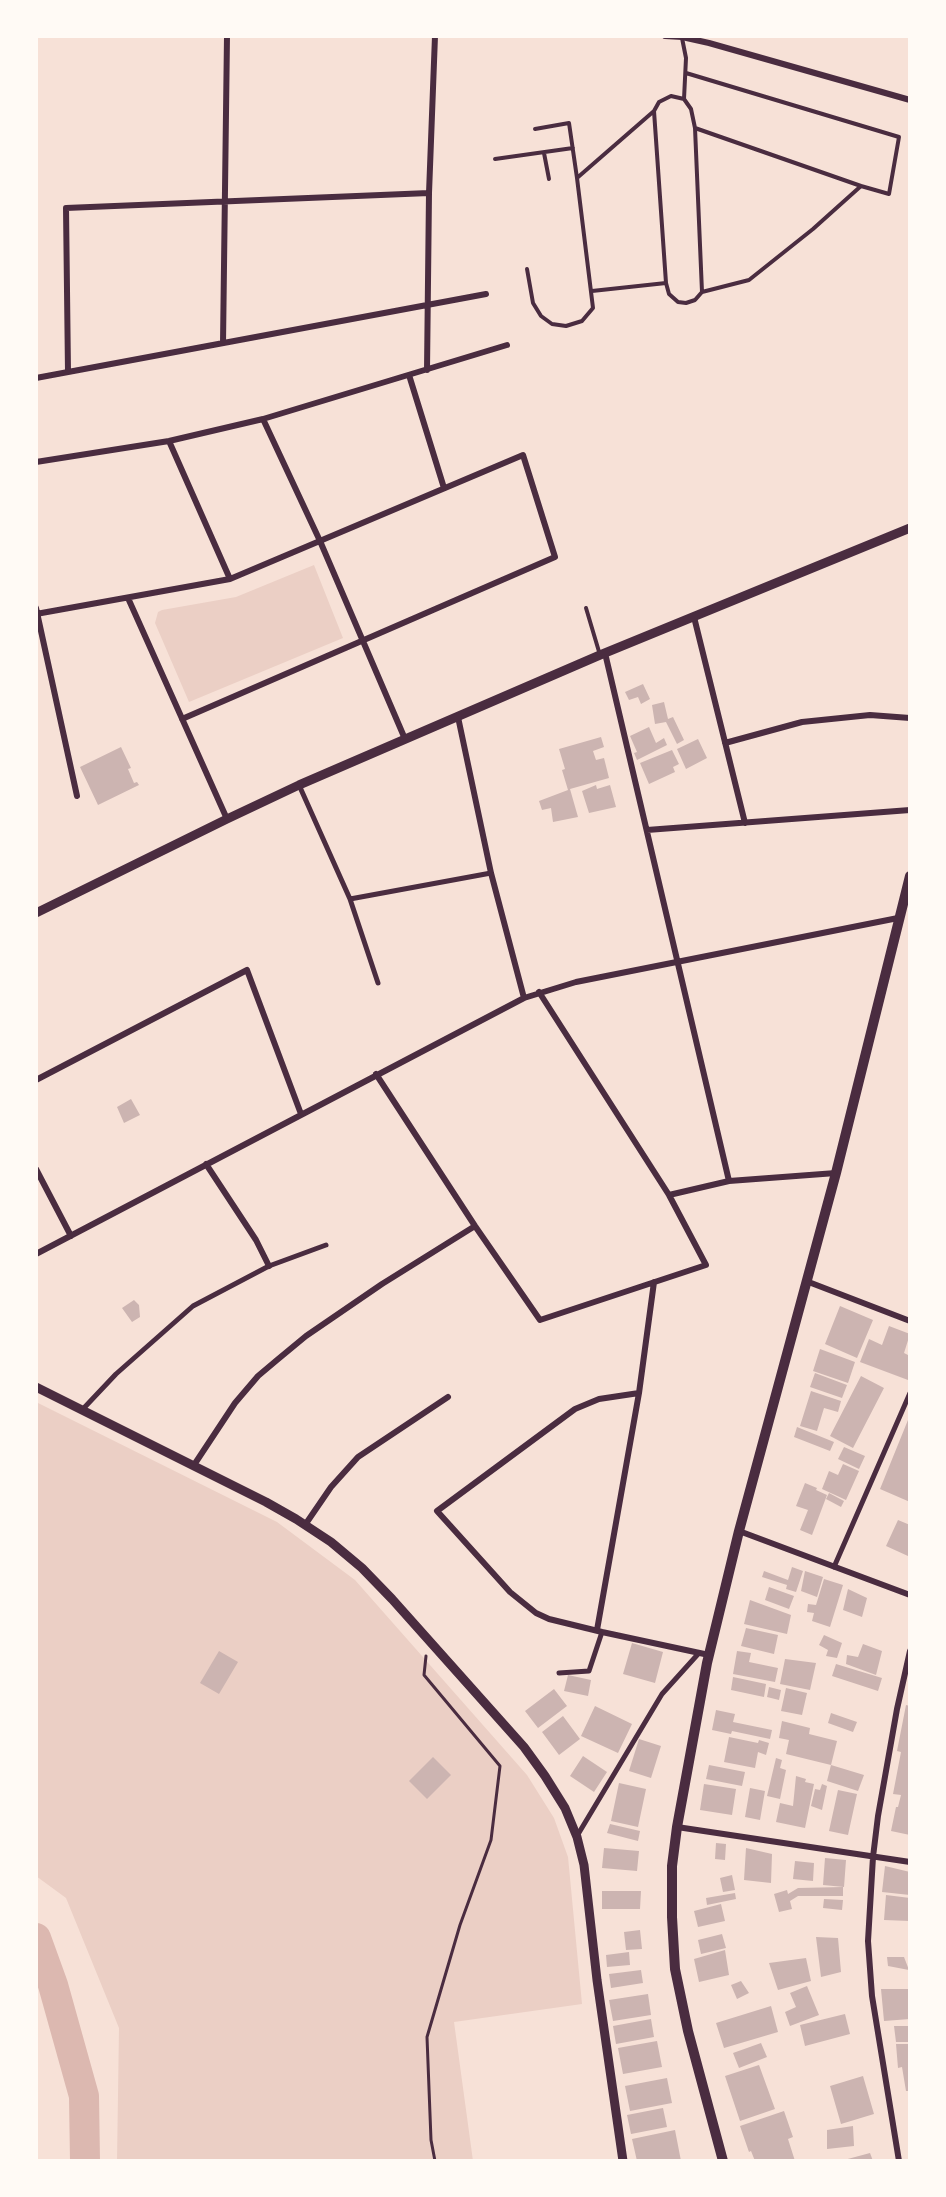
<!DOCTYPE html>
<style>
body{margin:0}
#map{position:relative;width:946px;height:2197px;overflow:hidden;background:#f7e1d7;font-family:Lato,sans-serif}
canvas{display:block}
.frame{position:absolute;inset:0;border:38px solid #fffaf5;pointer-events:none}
</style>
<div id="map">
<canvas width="946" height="2197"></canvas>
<div class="frame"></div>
</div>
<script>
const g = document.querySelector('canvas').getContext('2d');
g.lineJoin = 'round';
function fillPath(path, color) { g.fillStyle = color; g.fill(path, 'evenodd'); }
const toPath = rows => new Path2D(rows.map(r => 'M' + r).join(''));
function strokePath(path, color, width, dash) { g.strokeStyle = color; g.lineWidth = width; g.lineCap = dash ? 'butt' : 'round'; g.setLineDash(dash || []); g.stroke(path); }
fillPath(toPath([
 [314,565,343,638,189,702,155,623,158,612,162,610,236,597],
 [36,1402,277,1522,355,1580,527,1775,554,1818,568,1857,582,2004,454,2022,473,2161,117,2161,119,2028,66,1898,36,1876]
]), '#ebcfc5');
strokePath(toPath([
 [36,1938,53,1985,84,2096,85,2161]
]), '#dcb8b0', 30);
fillPath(toPath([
 [643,684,650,699,641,704,638,697,629,700,625,692],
 [664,702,668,719,673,717,684,740,677,744,666,722,655,724,652,705],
 [649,727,656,743,664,738,667,745,637,760,634,753,637,752,630,736],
 [601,737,604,747,593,751,596,760,604,758,609,778,570,789,578,817,553,822,551,808,542,810,539,801,568,790,562,770,565,769,559,749],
 [698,739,707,758,686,769,677,749],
 [121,747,131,768,128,769,134,783,137,782,139,785,98,805,80,767],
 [672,750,679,764,673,767,675,772,649,784,640,763],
 [596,785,597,789,610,785,616,807,589,813,582,791],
 [131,1099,140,1115,124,1123,117,1107],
 [134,1300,139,1305,140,1317,132,1322,122,1308],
 [840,1306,873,1320,857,1358,825,1344],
 [889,1326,910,1334,904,1353,910,1356,908,1380,860,1362,869,1339,882,1345],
 [820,1349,855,1362,848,1383,813,1371],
 [815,1373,847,1385,842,1398,810,1387],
 [861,1376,884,1388,853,1448,830,1436],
 [811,1391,841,1401,838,1412,824,1408,817,1431,800,1426],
 [910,1415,910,1502,880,1489],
 [797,1427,834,1442,830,1451,794,1437],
 [844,1447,865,1456,859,1469,838,1459],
 [843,1464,859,1471,846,1500,822,1489,829,1471,838,1475],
 [805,1483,817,1488,816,1490,827,1495,812,1535,800,1530,808,1510,796,1506],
 [829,1493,844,1501,841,1507,826,1499],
 [898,1520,910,1525,908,1556,886,1546],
 [792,1567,803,1571,796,1592,786,1589,787,1585,762,1577,764,1571,788,1580],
 [805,1571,823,1577,817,1597,801,1591],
 [824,1579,843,1585,830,1627,812,1621,814,1613,807,1612,808,1604,816,1605],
 [769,1587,794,1596,789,1609,765,1600],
 [848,1589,867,1598,862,1617,843,1610],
 [750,1600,791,1615,787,1634,744,1624],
 [746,1628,778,1635,774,1654,741,1646],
 [824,1635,842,1643,837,1658,826,1656,828,1650,819,1645],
 [632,1643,663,1652,655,1683,623,1674],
 [863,1644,882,1651,876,1675,846,1664,847,1655,858,1657],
 [219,1651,238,1662,219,1694,200,1683],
 [737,1651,751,1653,749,1662,778,1668,775,1682,733,1674],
 [785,1659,816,1663,810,1690,780,1684],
 [836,1664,882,1678,878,1691,832,1676],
 [568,1675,591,1680,588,1696,564,1691],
 [733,1677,766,1684,764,1697,731,1690],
 [769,1687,781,1690,779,1700,767,1697],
 [786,1688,807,1693,802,1715,781,1711],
 [554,1689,567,1706,538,1728,525,1711],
 [906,1705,910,1706,910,1835,891,1831,896,1807,898,1807,901,1795,893,1794,901,1752,897,1751],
 [595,1706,632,1724,618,1753,581,1736],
 [716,1710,735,1714,733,1722,772,1730,770,1739,732,1731,731,1734,712,1730],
 [831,1713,857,1722,853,1732,828,1723],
 [563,1716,580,1739,559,1755,542,1732],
 [782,1721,810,1728,809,1734,837,1741,831,1765,786,1754,789,1740,779,1738],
 [729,1737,758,1743,759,1740,769,1743,766,1755,758,1752,755,1768,724,1762],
 [639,1739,661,1746,651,1778,629,1771],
 [583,1756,607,1772,594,1792,570,1776],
 [433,1757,451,1775,427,1799,409,1781],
 [776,1758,782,1760,780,1768,786,1770,780,1799,767,1796],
 [709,1765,745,1772,742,1786,706,1779],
 [831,1765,864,1775,858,1791,827,1781],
 [796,1776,806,1779,805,1782,814,1784,805,1828,776,1822,780,1803,793,1806],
 [619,1783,646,1789,638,1827,611,1821],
 [704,1784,736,1789,732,1815,700,1810],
 [822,1784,827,1786,822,1810,811,1806,815,1789,820,1790],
 [750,1788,765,1791,760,1820,745,1817],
 [838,1790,857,1794,848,1835,829,1831],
 [610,1824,640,1831,638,1841,607,1833],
 [716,1843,726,1844,725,1860,715,1859],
 [604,1848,639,1851,637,1871,602,1868],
 [746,1848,772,1854,771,1883,744,1880],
 [825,1858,846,1860,844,1887,823,1885],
 [795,1861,814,1863,813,1881,793,1879],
 [885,1866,910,1872,910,1895,882,1892],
 [732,1875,735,1890,723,1892,720,1878],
 [843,1887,843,1896,798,1896,790,1901,792,1909,779,1912,774,1894,787,1890,788,1894,798,1888],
 [602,1891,641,1891,640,1909,602,1909],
 [735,1893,736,1899,707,1905,706,1898],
 [886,1895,910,1898,910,1921,884,1920],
 [824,1899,843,1900,842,1910,823,1908],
 [721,1904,725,1921,698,1927,694,1911],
 [640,1930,642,1949,626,1950,624,1932],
 [722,1934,726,1948,701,1954,698,1940],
 [816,1937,838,1938,841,1972,821,1977],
 [725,1950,729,1975,699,1982,694,1959],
 [629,1952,630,1965,607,1967,606,1955],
 [887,1957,904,1957,909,1970,888,1966],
 [806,1958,811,1981,778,1990,769,1963],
 [641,1970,643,1983,611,1988,609,1974],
 [741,1981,749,1993,737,1999,731,1985],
 [807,1986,819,2015,790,2026,785,2012,796,2007,790,1993],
 [881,1989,910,1989,910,2019,884,2021],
 [648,1994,651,2015,613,2021,609,2000],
 [771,2006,778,2032,724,2048,716,2023],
 [845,2014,850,2034,805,2046,800,2025],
 [651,2019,654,2037,616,2044,613,2026],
 [894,2026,910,2026,910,2042,896,2042],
 [657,2041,662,2067,623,2074,618,2048],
 [761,2043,767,2057,739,2068,733,2053],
 [896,2044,910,2044,910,2091,906,2091,902,2067,898,2068],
 [759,2065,775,2109,740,2121,725,2076],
 [863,2076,874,2114,841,2124,830,2086],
 [667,2078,672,2103,630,2111,625,2086],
 [663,2108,667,2127,631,2134,627,2115],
 [784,2111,793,2137,788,2139,795,2161,755,2161,751,2151,749,2152,740,2126],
 [853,2126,854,2146,827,2149,827,2130],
 [675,2130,681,2161,637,2161,632,2139],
 [870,2153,873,2161,844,2161,844,2160]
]), '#ccb4b1');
strokePath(toPath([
 [426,1656,424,1675,500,1766,491,1840,460,1925,427,2037,431,2140,435,2161]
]), '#4a2c40', 3);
strokePath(toPath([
 [682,38,686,58,684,99,691,109,695,128,861,186],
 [684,99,671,96,659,102,654,111,666,283,669,294,678,302,686,303,695,300,702,292,749,280,813,229,861,186,889,194,899,137,686,73],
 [695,128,702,292],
 [535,129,569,123,577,178],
 [544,153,549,179],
 [495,159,573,148],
 [527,269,533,303,541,316,552,324,566,326,582,321,593,308,577,178,654,111],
 [592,291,666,283],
 [586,608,600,655]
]), '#4a2c40', 4);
strokePath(toPath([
 [299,785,350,899,378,983],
 [350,899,491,873],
 [82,1410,116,1374,193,1306,269,1266,326,1245],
 [834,1567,910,1393],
 [559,1673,589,1671,602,1632],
 [577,1836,662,1694,699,1653]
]), '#4a2c40', 5);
strokePath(toPath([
 [665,36,682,37,709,43,910,100],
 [223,343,227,36],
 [427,370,429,193,435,36],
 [68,372,66,208,429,193],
 [409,375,444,488],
 [36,378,486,294],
 [263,419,320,541,405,739],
 [169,441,230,579],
 [36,462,169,441,263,419,507,345],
 [128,598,227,819],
 [36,608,77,796],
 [36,614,230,579,523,455,555,557,182,719],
 [694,617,745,823],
 [605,653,729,1181],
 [458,717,491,873,524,998],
 [725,743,802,722,870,715,910,718],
 [647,830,910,810],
 [376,1074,475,1226,540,1320,706,1265,669,1195,539,992],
 [36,1080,247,970,301,1114],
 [206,1164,256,1240,269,1266],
 [36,1169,71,1236],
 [669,1195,729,1181,836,1173],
 [36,1254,524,998,576,982,898,918],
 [806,1281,910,1321],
 [639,1393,599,1399,575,1409,437,1511,510,1592,536,1613,549,1619,602,1632,709,1655],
 [194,1465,235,1403,258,1376,277,1360,306,1336,382,1284,475,1226],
 [305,1525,331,1487,358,1457,448,1397],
 [739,1531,910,1595],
 [597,1630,639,1393,654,1282],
 [677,1827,910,1862],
 [899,2161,872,1996,868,1941,873,1857,878,1816,897,1709,910,1651]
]), '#4a2c40', 6);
strokePath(toPath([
 [36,913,227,819,299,785,600,655,910,528],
 [36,1387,266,1502,296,1519,331,1542,362,1568,392,1599,524,1747,545,1776,565,1808,577,1837,584,1865,597,1980,623,2161]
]), '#4a2c40', 9);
strokePath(toPath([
 [723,2161,688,2031,675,1969,672,1917,672,1866,677,1827,707,1663,739,1531,836,1173,910,876]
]), '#4a2c40', 10);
</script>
